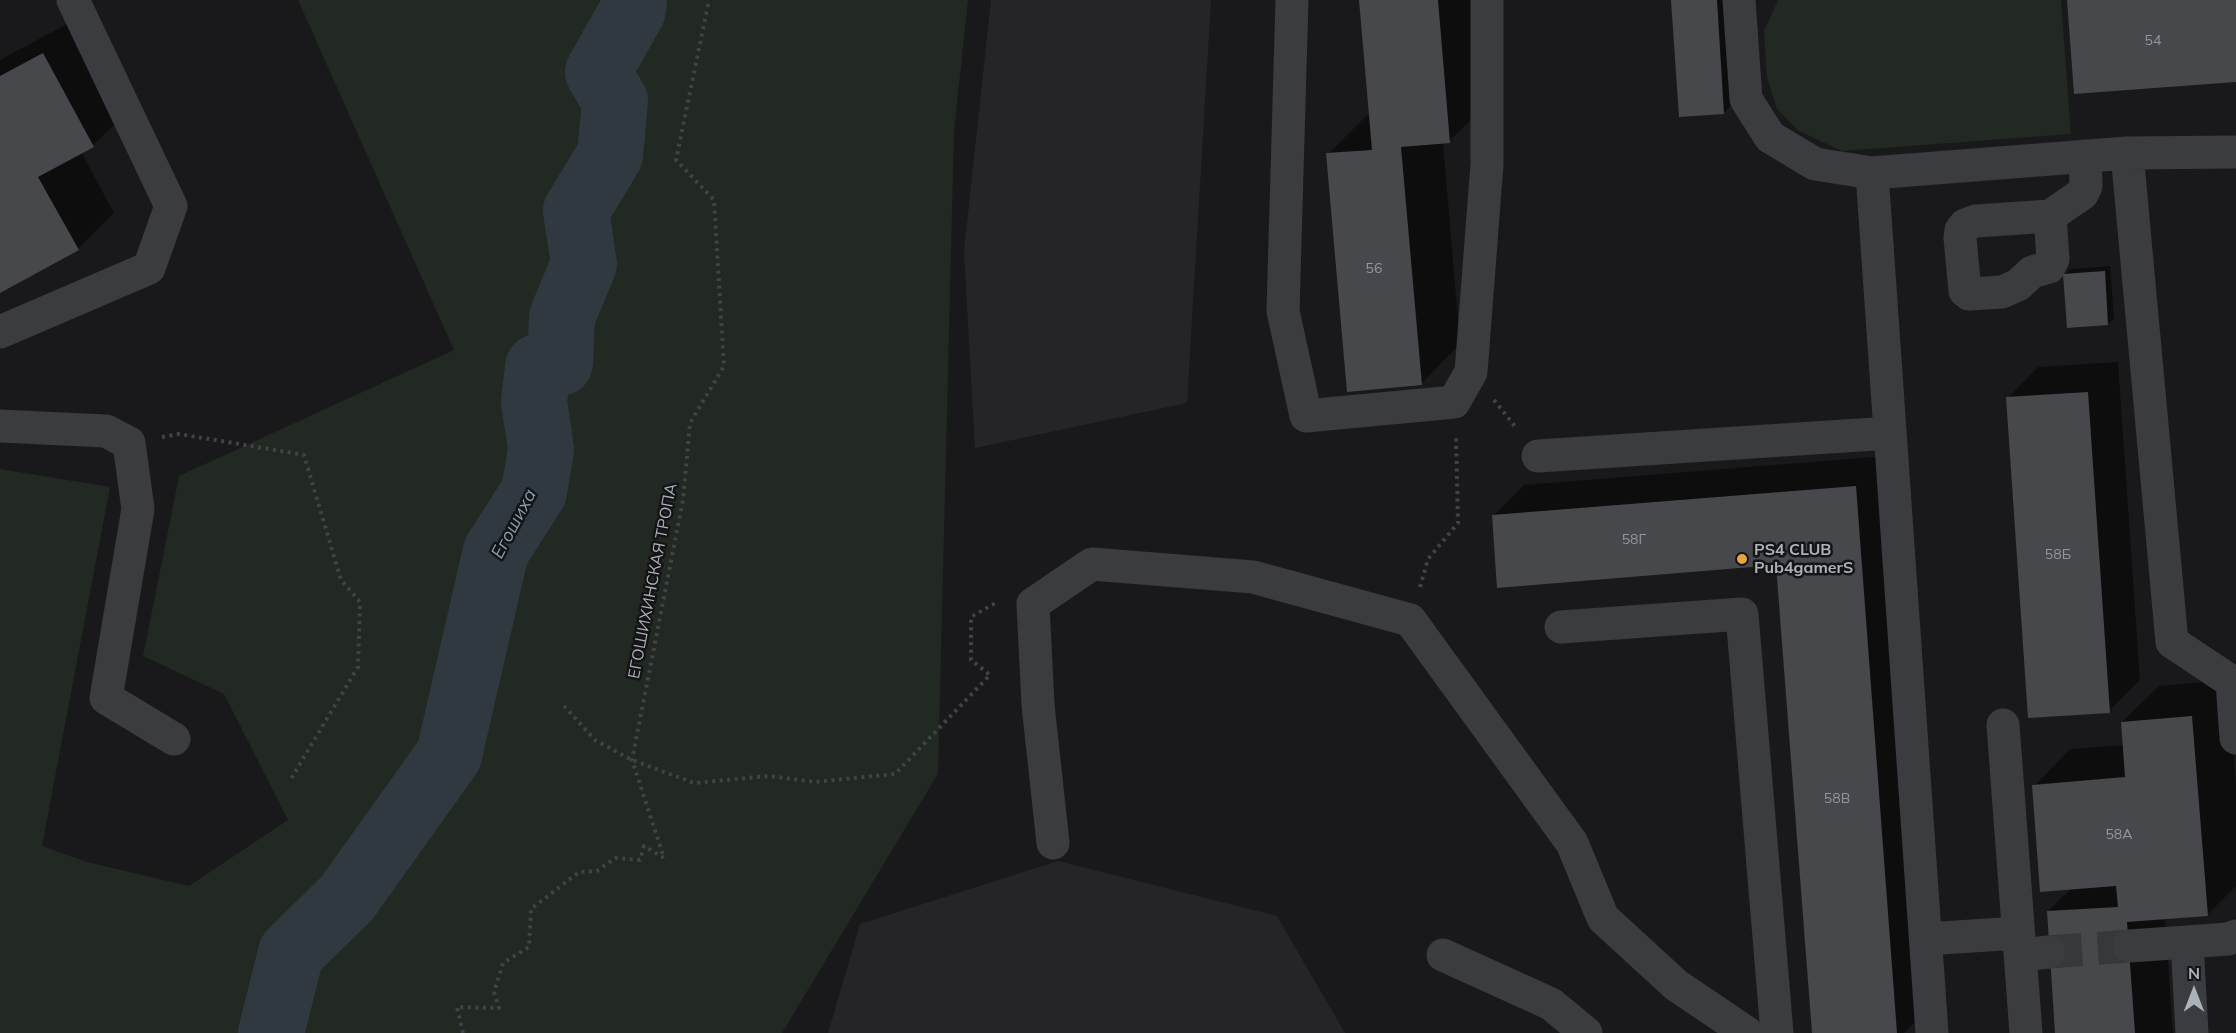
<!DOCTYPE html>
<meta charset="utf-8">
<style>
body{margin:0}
#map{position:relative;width:2236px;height:1033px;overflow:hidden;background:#19191b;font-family:Mulish,sans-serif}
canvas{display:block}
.north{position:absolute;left:2164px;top:961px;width:60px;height:60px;-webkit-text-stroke:4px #141416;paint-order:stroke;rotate:0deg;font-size:16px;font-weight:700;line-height:24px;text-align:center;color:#acb2ba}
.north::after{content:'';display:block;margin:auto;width:21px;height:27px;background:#acb2ba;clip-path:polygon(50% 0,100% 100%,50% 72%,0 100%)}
</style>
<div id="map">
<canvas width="2236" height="1033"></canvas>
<div class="north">N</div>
</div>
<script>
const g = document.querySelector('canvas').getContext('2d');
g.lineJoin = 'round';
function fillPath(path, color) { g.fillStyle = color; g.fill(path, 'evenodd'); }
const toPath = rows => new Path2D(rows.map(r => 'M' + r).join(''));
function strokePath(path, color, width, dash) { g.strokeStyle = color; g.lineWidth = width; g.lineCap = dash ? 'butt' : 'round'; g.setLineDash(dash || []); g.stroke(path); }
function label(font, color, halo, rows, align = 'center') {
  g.font = font + ' Mulish,sans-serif'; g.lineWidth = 5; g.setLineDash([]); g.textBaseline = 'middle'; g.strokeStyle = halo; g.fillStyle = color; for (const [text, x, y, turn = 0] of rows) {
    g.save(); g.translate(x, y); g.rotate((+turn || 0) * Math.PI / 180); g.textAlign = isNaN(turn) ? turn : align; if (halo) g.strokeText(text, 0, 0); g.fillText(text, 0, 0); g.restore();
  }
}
fillPath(toPath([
 [991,0,1211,0,1187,403,975,448,964,251],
 [1058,861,1277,916,1345,1033,828,1033,860,924]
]), '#252528');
fillPath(toPath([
 [298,0,968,0,954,130,938,774,782,1033,0,1033,0,469,110,487,42,846,87,862,189,886,288,820,224,694,143,656,179,476,454,350],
 [1778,0,2061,0,2071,134,1842,151,1799,131,1777,109,1767,78,1764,31]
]), '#212922');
fillPath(toPath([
 [1361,0,1480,0,1489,102,1449,141,1443,142,1460,344,1421,384,1328,154,1367,115,1371,114],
 [1673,0,1730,0,1736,100,1724,113],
 [80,17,130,109,93,145,81,152,114,213,78,249,0,291,0,60],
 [2110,266,2114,318,2108,324,2064,275,2070,269],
 [2118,362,2140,680,2109,711,2008,398,2038,367],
 [1886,456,1927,1010,1904,1033,1813,1033,1778,563,1493,516,1524,485],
 [2228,680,2236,784,2236,886,2207,915,2165,918,2173,1033,2056,1033,2048,911,2072,888,2034,786,2070,749,2124,745,2122,722,2159,686]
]), '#0007');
strokePath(toPath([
 [271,1033,291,953,347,898,449,755,496,551,534,492,541,449,534,402,538,367,560,363,562,317,584,264,576,211,610,155,615,101,598,72,633,10,634,0]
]), '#30393f', 66);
fillPath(toPath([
 [1359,0,1438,0,1450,143,1401,147,1422,385,1347,392,1326,153,1372,150],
 [1671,0,1717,0,1724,114,1679,117],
 [2067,0,2236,0,2236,82,2074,94],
 [43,53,94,147,38,177,79,250,0,293,0,76],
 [2105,271,2108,325,2067,328,2063,274],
 [2088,392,2110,713,2028,718,2006,397],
 [1856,486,1897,1033,1812,1033,1776,565,1497,588,1492,515],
 [2192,716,2208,916,2127,922,2135,1033,2055,1033,2047,911,2118,907,2116,886,2040,892,2032,785,2125,777,2121,722]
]), '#46484b');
strokePath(toPath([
 [2049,952,2129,946]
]), '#36383b', 33, [33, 16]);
strokePath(toPath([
 [1494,400,1517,429],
 [162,437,179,434,304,455,341,580,360,602,358,667,289,782],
 [1420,587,1428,559,1458,523,1456,435],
 [564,706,595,740,632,760,694,783,769,776,815,782,895,774,990,675,971,660,971,617,997,602],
 [463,1033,457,1007,499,1008,494,992,503,963,529,947,531,909,579,872,597,871,615,858,640,860,644,846,664,858,632,760,683,500,690,423,724,366,714,200,676,160,709,0]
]), '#404347', 4, [3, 4.5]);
strokePath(toPath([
 [1292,0,1283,311,1306,416,1454,402,1471,372,1487,164,1487,0],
 [1739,0,1746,99,1770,137,1815,164,1872,173,2127,153,2236,152],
 [2127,153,2172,642,2232,682,2236,738],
 [1872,173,1932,1033],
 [2050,216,1976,221,1965,225,1961,230,1960,238,1965,291,1969,294,2002,292,2018,285,2032,272,2049,267,2053,259,2050,216,2082,194,2086,186,2085,156],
 [0,332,149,268,171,206,73,0],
 [0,426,106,431,129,443,138,509,106,698,174,739],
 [1538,456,1890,433],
 [1561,627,1742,614,1777,1033],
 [2003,725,2026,1033],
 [1053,843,1038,705,1033,604,1092,564,1253,577,1410,620,1572,843,1603,918,1676,985,1747,1033],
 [1926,939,2018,933],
 [2129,946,2187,942],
 [1443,955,1551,1004,1586,1033],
 [2020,955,2049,952],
 [2192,1033,2187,942,2228,939,2236,936]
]), '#3a3c40', 33);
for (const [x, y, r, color] of [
 [1742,559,6,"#eaa543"]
]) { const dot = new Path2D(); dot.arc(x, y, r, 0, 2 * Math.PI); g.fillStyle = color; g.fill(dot); strokePath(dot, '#141416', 2); }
label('14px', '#92989e', null, [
 ["54",2153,41],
 ["56",1374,269],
 ["58Г",1634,540],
 ["58Б",2058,555],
 ["58В",1837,799],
 ["58А",2119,835]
]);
label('bold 16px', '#acb2ba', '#141416', [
 ["PS4 CLUB",1754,550],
 ["Pub4gamerS",1754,568]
], 'left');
label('16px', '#acb2ba', '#141416', [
 ["ЕГОШИХИНСКАЯ ТРОПА",653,581,-79]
]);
label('italic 18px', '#86a1b3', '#141416', [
 ["Егошиха",514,524,-62]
]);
</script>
